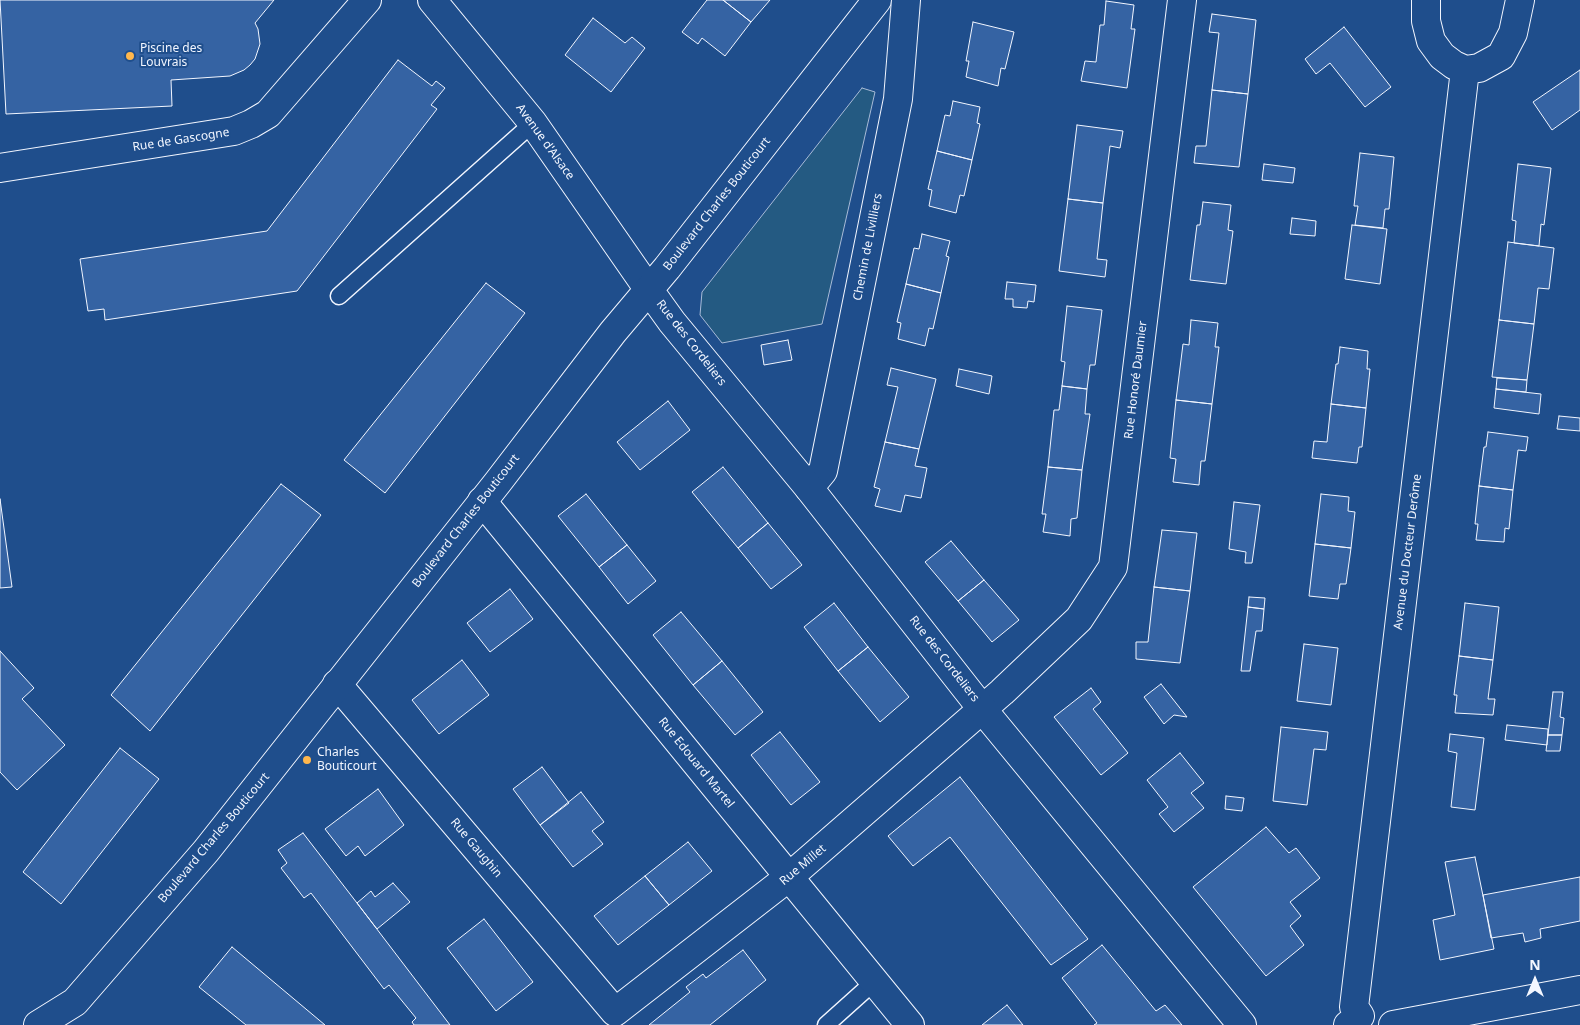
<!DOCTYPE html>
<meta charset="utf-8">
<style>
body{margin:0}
#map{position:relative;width:1580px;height:1025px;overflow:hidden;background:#1f4e8c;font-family:"Noto Sans",sans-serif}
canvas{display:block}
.north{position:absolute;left:1510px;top:955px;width:50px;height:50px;-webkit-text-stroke:4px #1f4e8c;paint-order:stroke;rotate:0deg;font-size:14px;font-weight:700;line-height:20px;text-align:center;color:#f2f6ff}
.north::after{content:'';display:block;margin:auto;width:18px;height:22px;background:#f2f6ff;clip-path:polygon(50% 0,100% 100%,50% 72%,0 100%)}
</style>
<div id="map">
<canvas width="1580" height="1025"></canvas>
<div class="north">N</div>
</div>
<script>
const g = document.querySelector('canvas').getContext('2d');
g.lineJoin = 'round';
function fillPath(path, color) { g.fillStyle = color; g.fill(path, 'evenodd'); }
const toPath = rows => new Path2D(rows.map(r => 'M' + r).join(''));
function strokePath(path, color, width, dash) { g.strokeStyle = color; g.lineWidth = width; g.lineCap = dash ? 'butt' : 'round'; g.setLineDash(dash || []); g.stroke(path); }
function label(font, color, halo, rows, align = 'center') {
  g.font = font + ' "Noto Sans",sans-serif'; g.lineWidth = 4; g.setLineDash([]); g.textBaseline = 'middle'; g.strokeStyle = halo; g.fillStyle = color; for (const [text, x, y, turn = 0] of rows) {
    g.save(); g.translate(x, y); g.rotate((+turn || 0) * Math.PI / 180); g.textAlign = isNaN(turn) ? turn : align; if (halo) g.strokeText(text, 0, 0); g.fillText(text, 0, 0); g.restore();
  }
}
const green = toPath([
 [862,88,875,92,822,324,722,343,700,315,702,292,862,88]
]);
fillPath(green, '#245a82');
strokePath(green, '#a8bbd7', 1);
const building = toPath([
 [0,0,274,0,255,23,258,29,260,44,255,59,250,65,244,70,230,76,171,80,172,106,6,114,0,0],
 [707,0,723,0,751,22,725,56,702,38,698,44,682,32,707,0],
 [723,0,770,0,751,22,723,0],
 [1106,1,1134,5,1131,29,1135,29,1127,88,1081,81,1085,61,1096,62,1100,25,1104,25,1106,1],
 [1212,14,1256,20,1248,94,1212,90,1219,33,1209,32,1212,14],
 [593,18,625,43,632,37,645,48,611,92,565,55,593,18],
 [973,22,1014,32,1005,69,1001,68,998,86,966,77,969,61,966,61,973,22],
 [1344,27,1391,87,1365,107,1330,63,1316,74,1305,59,1344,27],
 [398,60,432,86,436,81,445,88,431,105,437,109,297,291,105,320,104,309,88,311,80,259,267,231,398,60],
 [1580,70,1580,110,1552,130,1533,102,1580,70],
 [1212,90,1248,94,1239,167,1194,163,1196,146,1206,146,1212,90],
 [953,101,980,107,977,123,980,124,972,160,937,151,945,115,950,116,953,101],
 [1077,125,1123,131,1120,148,1110,146,1103,203,1068,199,1077,125],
 [937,151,972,160,964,196,960,195,956,213,929,206,932,190,928,189,937,151],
 [1360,153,1394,157,1389,209,1385,209,1383,228,1355,225,1358,206,1354,206,1360,153],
 [1264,164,1295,168,1293,183,1262,180,1264,164],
 [1518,164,1551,168,1544,225,1541,224,1539,246,1514,243,1516,221,1512,220,1518,164],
 [1068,199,1103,203,1097,259,1107,260,1105,277,1059,271,1068,199],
 [1203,202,1231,205,1228,230,1233,231,1226,284,1190,280,1197,225,1200,225,1203,202],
 [1292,218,1316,221,1315,236,1290,234,1292,218],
 [1352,225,1387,229,1380,284,1345,279,1352,225],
 [922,234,950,241,946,256,949,257,941,293,906,284,914,248,919,249,922,234],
 [1508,242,1554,248,1549,289,1538,288,1534,324,1499,320,1508,242],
 [1007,282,1036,285,1034,302,1028,301,1027,308,1013,307,1013,299,1005,299,1007,282],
 [486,283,525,313,385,493,344,460,486,283],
 [906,284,941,293,933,329,929,328,925,346,898,339,901,323,897,322,906,284],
 [1067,306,1102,310,1095,365,1090,365,1087,389,1062,386,1065,362,1061,361,1067,306],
 [1191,320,1218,323,1215,347,1219,347,1212,404,1176,400,1183,344,1189,345,1191,320],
 [1499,320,1534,324,1527,380,1492,377,1499,320],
 [788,340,792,360,764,365,761,345,788,340],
 [1340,347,1368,351,1367,369,1370,369,1366,408,1331,404,1336,364,1338,364,1340,347],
 [891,368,936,379,919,449,885,442,898,387,887,385,891,368],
 [959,369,992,376,989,394,956,386,959,369],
 [1497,378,1527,380,1526,392,1496,389,1497,378],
 [1062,386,1087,389,1085,414,1090,414,1082,470,1048,467,1054,410,1059,410,1062,386],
 [1496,389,1541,394,1539,414,1494,408,1496,389],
 [1176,400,1212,404,1205,461,1201,461,1199,485,1173,482,1176,459,1170,458,1176,400],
 [668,401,690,430,640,470,617,442,668,401],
 [1331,404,1366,408,1362,447,1359,447,1357,463,1312,458,1314,441,1327,442,1331,404],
 [1559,416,1580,418,1580,431,1557,429,1559,416],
 [1488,432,1528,437,1526,451,1518,450,1513,490,1479,486,1484,447,1486,447,1488,432],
 [885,442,919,449,915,466,927,468,921,498,905,495,901,512,875,506,880,489,874,487,885,442],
 [723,467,768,523,738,548,692,492,723,467],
 [1048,467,1082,470,1077,518,1071,519,1070,536,1043,532,1046,514,1042,514,1048,467],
 [281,484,321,515,150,731,111,695,281,484],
 [1479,486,1513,490,1509,529,1505,528,1504,542,1476,540,1478,524,1475,524,1479,486],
 [586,494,627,545,599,567,558,516,586,494],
 [1321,494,1349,497,1348,511,1355,512,1351,548,1315,544,1321,494],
 [0,499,12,587,0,588,0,499],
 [1234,502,1260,505,1252,563,1245,563,1246,552,1229,549,1234,502],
 [768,523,802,565,771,589,738,548,768,523],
 [1162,530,1197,533,1190,591,1154,587,1162,530],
 [951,541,984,580,958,601,925,562,951,541],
 [1315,544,1351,548,1346,584,1340,584,1338,599,1309,596,1315,544],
 [627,545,656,581,628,604,599,567,627,545],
 [984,580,1019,620,992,642,958,601,984,580],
 [1154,587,1190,591,1180,663,1136,659,1136,642,1148,642,1154,587],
 [510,589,533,619,490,652,467,623,510,589],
 [1249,597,1265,598,1264,609,1248,607,1249,597],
 [834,603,868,647,838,671,804,627,834,603],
 [1465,603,1499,607,1493,660,1459,656,1465,603],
 [1248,607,1264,609,1262,631,1256,631,1250,671,1241,671,1248,607],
 [681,612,722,661,693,685,653,635,681,612],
 [1304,644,1338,648,1331,705,1297,701,1304,644],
 [868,647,909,697,880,722,838,671,868,647],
 [0,651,34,688,22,699,65,745,17,790,0,772,0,651],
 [1459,656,1493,660,1488,699,1495,699,1493,715,1455,713,1457,695,1454,695,1459,656],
 [462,660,489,695,439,734,412,700,462,660],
 [722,661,763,712,735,735,693,685,722,661],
 [1161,684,1187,717,1174,715,1164,724,1144,697,1161,684],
 [1091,688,1101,702,1093,709,1128,753,1101,775,1054,717,1091,688],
 [1553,692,1563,692,1560,717,1564,718,1562,735,1548,735,1553,692],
 [1507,725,1548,729,1547,745,1505,740,1507,725],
 [1281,727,1328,732,1326,750,1314,749,1307,805,1273,801,1281,727],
 [780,732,820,782,791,805,751,755,780,732],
 [1450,734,1484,738,1475,810,1451,807,1457,753,1448,751,1450,734],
 [1548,735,1562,735,1560,751,1546,751,1548,735],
 [120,748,159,779,61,904,23,872,120,748],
 [1180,753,1204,783,1191,793,1204,808,1174,832,1159,814,1168,807,1147,780,1180,753],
 [542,767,569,803,540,825,513,789,542,767],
 [960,777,1088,939,1051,965,950,837,913,866,888,836,960,777],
 [378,789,404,825,365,856,358,846,346,856,325,829,378,789],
 [581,792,604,822,592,831,603,844,573,867,540,825,581,792],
 [1226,796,1244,798,1242,811,1225,809,1226,796],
 [1266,827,1289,853,1296,848,1320,878,1290,902,1301,916,1290,926,1304,945,1266,976,1193,887,1266,827],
 [303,833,357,903,450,1025,414,1025,412,1022,416,1018,389,985,384,989,311,893,304,898,281,868,287,863,278,850,303,833],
 [688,842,712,871,669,905,645,876,688,842],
 [1475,857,1494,949,1440,960,1433,920,1455,915,1445,862,1475,857],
 [645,876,669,905,618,945,594,916,645,876],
 [1580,877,1580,921,1540,929,1541,938,1525,942,1523,933,1491,938,1483,895,1580,877],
 [393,883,410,902,377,929,357,903,371,891,375,897,393,883],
 [484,919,533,982,496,1011,447,948,484,919],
 [1102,945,1156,1011,1165,1005,1182,1025,1094,1025,1097,1023,1062,978,1102,945],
 [232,947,325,1025,246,1025,199,987,232,947],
 [743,950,766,980,710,1025,649,1025,690,992,686,987,703,974,706,978,743,950],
 [1007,1005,1023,1025,982,1025,1007,1005]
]);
fillPath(building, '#3563a3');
strokePath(building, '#f2f6ff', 1);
const lane = toPath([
 [339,296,533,123],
 [826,1025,875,981]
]);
const street = toPath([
 [432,0,533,123,649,290],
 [1426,0,1426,21,1431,41,1442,56,1454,65,1465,70,1479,68,1501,56,1513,33,1520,0],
 [0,168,234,131,251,124,268,114,367,0],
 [809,488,823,471,898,99,906,0],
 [482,501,910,1025],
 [337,684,615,1012,789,877,1002,692,1079,619,1113,567,1182,0],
 [1348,1025,1360,1016,1354,1007,1465,70],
 [1393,1025,1580,990]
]);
const secondary = toPath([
 [649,290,672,322,809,488,983,710,1242,1025],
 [38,1025,75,1002,206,851,498,482,613,332,667,268,877,0]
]);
strokePath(lane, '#f2f6ff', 19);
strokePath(street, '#f2f6ff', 30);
strokePath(secondary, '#f2f6ff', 30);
strokePath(lane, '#1f4e8c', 16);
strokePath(street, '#1f4e8c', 28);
strokePath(secondary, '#1f4e8c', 28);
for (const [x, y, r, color] of [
 [130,56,5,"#ffb74d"],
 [307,760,5,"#ffb74d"]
]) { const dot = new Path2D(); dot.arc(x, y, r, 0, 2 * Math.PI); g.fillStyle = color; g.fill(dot); strokePath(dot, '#1f4e8c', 2); }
label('12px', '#f2f6ff', '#1f4e8c', [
 ["Piscine des",140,49],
 ["Louvrais",140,63],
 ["Charles",317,753],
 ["Bouticourt",317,767]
], 'left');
label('12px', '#f2f6ff', '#1f4e8c', [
 ["Rue de Gascogne",181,140,-9],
 ["Avenue d'Alsace",545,142,54],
 ["Boulevard Charles Bouticourt",717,204,-52],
 ["Chemin de Livilliers",868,247,-79],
 ["Rue des Cordeliers",691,343,52],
 ["Rue Honoré Daumier",1136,380,-83],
 ["Boulevard Charles Bouticourt",466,521,-52],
 ["Avenue du Docteur Derôme",1408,552,-83],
 ["Rue des Cordeliers",944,659,52],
 ["Rue Edouard Martel",696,763,51],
 ["Boulevard Charles Bouticourt",214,838,-50],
 ["Rue Gaughin",476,848,50],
 ["Rue Millet",803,865,-40]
]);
</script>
